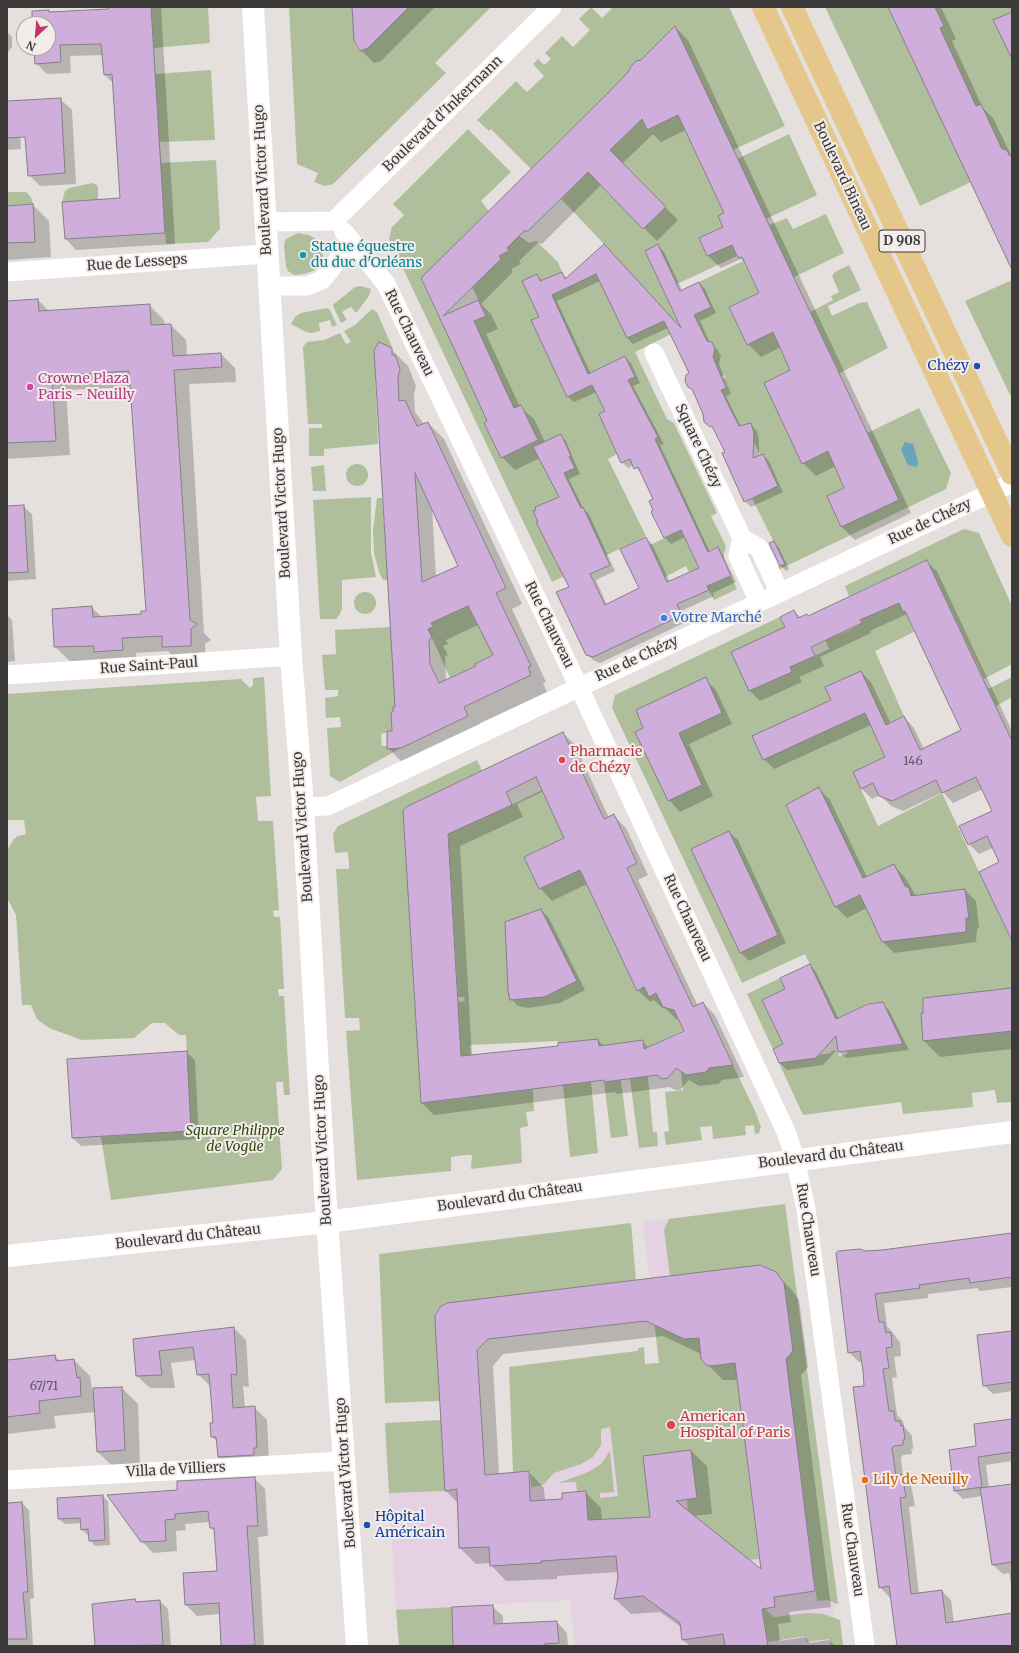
<!DOCTYPE html>
<html>
<head>
<meta charset="utf-8">
<style>
	body { margin:0 }
	#map { position:relative; width:1019px; height:1653px; overflow:hidden; background:#e5e0dd; font-family:Merriweather,serif }
	canvas { display:block }
	.frame { position:absolute; inset:0; border:8px solid #3c3b39; pointer-events:none }
	.north { position:absolute; left:16px; top:16px; width:40px; height:40px; box-sizing:border-box; background:#f2edeb; border:1px solid #a9a6a4; border-radius:50%; rotate:206deg; font-size:11px; font-weight:700; line-height:16px; text-align:center; color:#3c3b39 }
	.north::after { content:''; display:block; margin:auto; width:14px; height:18px; background:#c0356d; clip-path:polygon(50% 0,100% 100%,50% 72%,0 100%) }
</style>
</head>
<body>
<div id="map">
<canvas width="1019" height="1653"></canvas>
<div class="frame"></div>
<div class="north">N</div>
</div>
<script>
const g = document.querySelector('canvas').getContext('2d');
g.lineJoin = 'round';
function paint(path, color) {
  g.fillStyle = color;
  g.fill(path, 'evenodd');
}
function poly(rows) {
  const path = new Path2D();
  for (const r of rows) {
    if (r.length === 3) {
      path.moveTo(r[0] + r[2], r[1]);
      path.arc(r[0], r[1], r[2], 0, 2 * Math.PI);
      continue;
    }
    path.moveTo(r[0], r[1]);
    for (let i = 2; i < r.length; i += 2) path.lineTo(r[i], r[i + 1]);
  }
  return path;
}
function stroke(path, color, width, dash) {
  g.strokeStyle = color;
  g.lineWidth = width;
  g.lineCap = dash ? 'butt' : 'round';
  g.setLineDash(dash || []);
  g.stroke(path);
}
function write(font, color, halo, rows, align = 'center') {
  g.font = font + ' Merriweather,serif';
  g.lineWidth = 4;
  g.setLineDash([]);
  g.textBaseline = 'middle';
  g.strokeStyle = halo;
  g.fillStyle = color;
  for (const [text, x, y, turn = 0] of rows) {
    g.save();
    g.translate(x, y);
    g.rotate((+turn || 0) * Math.PI / 180);
    g.textAlign = isNaN(turn) ? turn : align;
    if (halo) g.strokeText(text, 0, 0);
    g.fillText(text, 0, 0);
    g.restore();
  }
}
const medical = poly([
	[785,1204,838,1604,836,1604,832,1617,840,1620,843,1646,575,1646,570,1600,396,1610,389,1493,531,1487,524,1380,659,1363,643,1222]
]);
const green = poly([
	[151,7,208,7,210,43,154,48],
	[289,7,352,7,355,44,358,49,363,50,368,48,409,7,491,7,435,63,446,73,333,184,325,186,314,182,318,173,297,164],
	[591,7,602,18,613,7,729,7,785,126,733,150,675,26,641,60,636,61,631,66,629,72,531,169,491,129,489,131,477,120,516,81,527,92,544,76,533,64,538,59,544,65,551,59,545,53,562,36,573,47,590,30,579,19],
	[825,7,888,7,971,182,920,206],
	[935,7,1012,7,1012,156,1009,155,1007,150,1002,149,981,104,976,106,940,28,944,26],
	[211,70,215,140,159,142,155,74],
	[678,115,724,213,723,227,699,238,707,256,732,245,737,256,677,284,658,245,645,251,681,329,635,352,667,419,674,423,717,513,711,516,726,546,723,559,717,547,699,556,670,471,655,439,658,437,648,417,646,417,628,380,635,376,625,356,588,374,610,421,617,454,608,459,646,536,552,582,389,239,392,227,404,215,393,204,468,129,511,172,481,201,489,211,421,279,447,334,486,316,472,287,500,257,499,256,508,251,507,248,519,236,529,243,536,241,558,262,562,272,540,281,537,274,533,303,585,279,604,244,561,199,588,172,643,229,665,207,610,150,632,129,630,125,642,119,648,130],
	[521,405,538,440,501,458,484,423],
	[789,134,817,195,766,219,737,159],
	[216,160,220,229,208,242,166,244,160,163],
	[92,183,97,185,98,188,98,200,62,202,65,191,69,188],
	[7,192,26,192,31,197,33,204,7,206],
	[826,214,844,253,794,277,769,225,787,218,793,229],
	[298,233,309,235,316,239,321,245,323,256,320,265,313,271,304,274,294,275,288,271,286,266,284,245,286,239],
	[743,261,759,293,755,295,791,371,820,455,828,451,844,488,827,496,841,527,898,500,867,433,919,408,951,473,946,489,776,571,775,568,784,563,752,498,778,485,763,454,760,455,745,424,739,426,718,391,727,387,723,379,726,378,724,375,718,377,711,363,715,361,712,354,715,349,712,342,707,341,698,322,692,316,711,307,699,282],
	[740,302,757,340,747,345,729,307],
	[849,265,861,290,828,306,832,316,859,303,867,302,888,348,838,374,839,371,810,312,833,300,831,296,839,292,832,276,835,272],
	[1012,280,1012,399,965,301],
	[361,286,371,289,369,296,356,313,351,307,342,312,347,320,341,323,333,306,334,304,355,287],
	[327,308,330,310,337,325,332,327,330,320,319,323,320,331,311,333,306,332,291,324,295,317,301,313],
	[372,309,377,312,392,347,374,349,378,444,324,449,324,456,309,456,309,428,322,428,322,424,308,424,303,347,307,342,324,340,340,333,346,344,351,342,344,331,355,325],
	[357,475,11],
	[324,465,326,491,313,491,311,467],
	[371,497,371,553,376,577,342,580,342,609,340,614,336,619,320,619,313,500],
	[377,498,382,498,388,580,383,580,379,572,374,553,373,530],
	[964,529,979,533,1012,606,1012,664,984,679,927,560,849,596,845,586],
	[681,530,699,568,689,572,686,566,665,577,650,545],
	[731,576,737,589,714,600,705,583,709,581,711,585],
	[365,603,11],
	[899,603,903,612,905,611,914,632,875,651,904,716,873,731,885,757,853,772,878,826,942,793,1012,942,1012,1102,997,1103,995,1090,972,1093,973,1107,903,1114,901,1102,803,1115,779,1063,816,1058,818,1055,831,1053,831,1051,838,1050,839,1056,847,1054,847,1049,850,1051,901,1045,901,1040,883,1002,869,1003,806,1033,801,1021,830,1007,805,954,742,983,612,708,615,695,780,617,801,662,829,649,825,640,848,631,862,623,858,616,884,604,886,609],
	[470,605,473,615,481,628,479,629,481,633,483,632,494,654,475,664,476,666,450,678,428,629,432,627,431,623],
	[391,627,397,706,393,707,393,712,391,712,392,731,381,734,382,746,387,746,388,749,401,748,340,782,330,776,327,728,341,727,340,717,326,718,325,698,338,696,338,690,325,690,322,655,336,654,335,630],
	[264,677,271,796,256,797,258,821,273,821,279,910,273,911,274,917,280,917,284,989,278,989,279,996,284,996,290,1095,284,1095,283,1082,276,1082,282,1169,273,1180,111,1200,101,1137,191,1131,186,1035,179,1035,165,1023,152,1023,134,1038,82,1040,49,1028,37,1019,31,1005,22,1005,16,915,7,898,7,850,14,839,18,836,26,834,24,820,7,820,7,694,241,679,250,688,253,685,253,678],
	[1012,677,1012,697,996,706,988,689],
	[477,760,482,771,406,807,403,812,421,1103,468,1098,461,1055,458,1002,465,1001,464,997,458,997,448,830,501,810,542,790,564,838,524,857,539,889,551,884,543,866,578,866,637,991,644,987,649,996,661,991,663,1007,668,1008,673,1006,684,1030,644,1049,643,1041,599,1046,598,1039,558,1043,557,1041,470,1045,477,1096,533,1089,534,1111,526,1112,528,1126,520,1128,522,1163,471,1169,472,1155,465,1155,451,1157,451,1171,357,1180,346,1031,360,1030,359,1018,345,1018,336,869,349,869,349,864,348,852,335,853,333,834,338,826],
	[780,978,785,989,762,1000,783,1044,773,1049,747,994],
	[731,1061,756,1113,761,1127,759,1133,755,1134,754,1125,745,1126,746,1135,713,1139,712,1126,700,1127,702,1140,666,1145,664,1132,669,1131,665,1092,683,1090,681,1071,686,1075,706,1072,709,1068,728,1065],
	[648,1076,653,1132,657,1132,658,1146,639,1148,630,1079],
	[621,1080,628,1136,611,1138,604,1082],
	[591,1082,598,1153,570,1157,563,1085],
	[785,1204,838,1604,827,1600,817,1601,785,1355,793,1350,783,1281,780,1281,776,1272,764,1268,763,1265,670,1276,664,1230,669,1219],
	[631,1223,636,1280,444,1304,438,1309,435,1316,440,1401,385,1403,379,1254],
	[654,1320,684,1339,699,1338,701,1359,706,1365,711,1366,735,1363,759,1559,749,1560,688,1511,687,1500,697,1498,691,1450,644,1456,649,1510,657,1517,588,1520,586,1491,577,1492,576,1482,558,1483,586,1473,595,1468,601,1464,610,1451,614,1492,600,1493,600,1498,618,1496,610,1427,601,1429,601,1445,593,1457,581,1464,554,1473,543,1485,531,1487,530,1471,513,1472,509,1367,637,1351,639,1348,644,1347,645,1364,659,1363],
	[441,1420,445,1491,389,1493,385,1423],
	[762,1606,774,1617,808,1613,823,1614,840,1620,843,1646,831,1646,829,1639,806,1642,805,1636,768,1642],
	[452,1607,453,1646,399,1646,396,1610]
]);
const water = poly([
	[905,442,913,444,918,461,917,467,908,465,901,450]
]);
const shadow = poly([
	[109,7,161,7,175,244,76,250,66,239,121,199,114,84,105,75,103,55,70,56,71,73,47,74,36,63,35,48,48,48,48,24,34,24,49,11,51,13,109,10],
	[353,7,435,7,381,61,374,63,361,50],
	[889,7,941,7,956,39,952,41,983,108,993,118,1012,157,1012,269],
	[675,27,688,40,911,513,855,540,842,527,828,496,846,488,836,466,816,476,803,463,791,370,781,347,761,357,748,344,760,293,746,264,741,259,721,268,708,256,724,227,726,214,686,130,661,142,653,134,622,164,678,220,657,241,601,185,542,244,538,243,519,261,521,264,511,269,513,272,481,304,491,314,498,329,486,334,520,407,534,419,545,442,560,435,566,441,580,474,569,479,584,510,589,514,615,571,596,580,607,605,640,589,646,538,652,544,670,582,700,568,685,537,671,544,665,538,652,512,655,511,654,500,642,474,634,465,628,468,622,462,606,411,597,392,574,402,567,396,540,317,537,276,543,281,562,273,567,278,604,246,683,331,658,246,664,252,682,290,699,283,705,289,716,313,700,321,710,343,717,349,721,356,719,364,731,394,726,396,741,427,751,425,757,431,759,440,759,457,763,455,769,461,783,492,751,507,745,501,716,431,705,422,704,413,694,392,689,386,690,374,668,328,633,344,627,338,600,281,557,301,591,374,625,357,631,363,640,383,633,386,664,444,660,445,710,552,717,548,723,555,736,582,713,593,714,596,683,610,688,621,600,663,593,660,587,654,570,587,537,523,560,498,540,458,515,470,502,457,488,422,422,279],
	[7,32,12,37,12,47,7,53],
	[7,55,8,75,7,75],
	[60,99,72,110,76,184,40,186,29,175],
	[7,102,19,113,21,149,7,150],
	[33,205,49,221,51,257,7,260,7,207],
	[38,300,49,311,150,306,164,320,165,325,171,325,186,340,187,356,221,354,235,368,236,382,189,384,204,633,211,640,205,644,206,660,178,662,168,651,136,653,137,664,70,661,55,647,91,607,102,617,142,615,147,612,131,387,66,390,70,455,7,459,7,302],
	[391,349,408,366,416,386,414,394,415,412,424,424,428,423,444,439,522,604,512,609,546,682,543,683,547,692,480,723,484,733,405,765,388,748,393,732,394,713,396,707],
	[432,508,459,566,436,577],
	[478,625,494,655,477,666,446,681,445,656,448,655,443,646,448,644,446,640],
	[23,506,32,514,36,579,7,581,7,507],
	[773,542,779,548,789,569,786,571,780,565],
	[926,561,937,571,1012,731,1012,939,1001,863,993,848,979,854,969,844,993,812,983,789,953,803,943,792,903,811,891,806,880,795,872,799,862,789,854,772,887,757,871,725,774,769,764,759,833,701,861,672,871,682,891,724,904,717,914,728,924,749,962,731,907,614,870,631,871,633,820,657,824,666,799,677,802,682,760,701,750,691,732,653,786,628,794,611,801,618,808,617],
	[7,615,12,620,15,661,7,662],
	[705,679,716,690,732,724,689,744,713,796,680,812,669,800,645,728],
	[563,733,575,745,609,818,614,816,626,828,648,875,638,880,698,1006,703,1003,715,1015,744,1077,722,1080,718,1084,699,1086,689,1080,680,1090,675,1090,670,1087,617,1094,615,1092,434,1115,422,1103,404,812],
	[544,791,566,838,540,888,552,901,587,884,638,990,650,1002,654,1000,662,1008,664,1007,676,1019,680,1020,686,1031,649,1048,643,1042,604,1046,598,1040,560,1047,472,1056,460,846,523,817,517,804],
	[819,789,830,800,867,877,893,865,904,876,916,896,965,890,976,901,979,928,977,929,976,942,894,953,883,942,867,908,847,918,836,907,787,805],
	[729,832,738,840,786,943,749,961,741,953,692,849],
	[541,910,549,918,585,990,560,1003,528,1008,518,1006,510,998],
	[810,965,816,972,839,1019,882,1003,889,1010,909,1050,846,1058,839,1052,839,1047,823,1065,787,1070,780,1063,774,1049,784,1044],
	[1012,990,1012,1049,940,1057,924,1041,922,1014],
	[186,1052,195,1060,199,1139,81,1146,73,1138],
	[1012,1234,1012,1287,980,1291,977,1288,928,1294,928,1298,884,1303,887,1326,900,1342,901,1356,894,1357,897,1377,892,1378,897,1415,903,1421,904,1426,912,1436,913,1449,911,1449,912,1454,903,1455,901,1458,903,1477,911,1485,915,1506,909,1507,919,1594,942,1591,951,1600,954,1623,1012,1614,1012,1641,1002,1646,888,1646,898,1644,893,1596,889,1597,880,1587,866,1387,862,1361,859,1362,849,1352,865,1252],
	[775,1273,791,1289,799,1300,808,1367,801,1375,831,1607,789,1612,791,1622,778,1624,780,1641,805,1637,810,1643,829,1640,835,1646,690,1646,683,1640,681,1627,660,1612,631,1614,615,1599,618,1572,557,1576,557,1579,506,1581,491,1565,490,1563,476,1564,460,1548,458,1503,446,1491,436,1320],
	[663,1336,701,1354,707,1364,723,1380,738,1380,762,1572,693,1516,712,1514,707,1466,691,1451,651,1518,602,1521,601,1508,585,1492,563,1499,545,1501,544,1488,529,1472,499,1475,493,1366,503,1354],
	[234,1328,246,1340,249,1387,243,1386,245,1408,254,1407,267,1420,269,1460,231,1469,218,1457,218,1442,212,1437,214,1424,211,1387,198,1374,196,1360,171,1363,175,1388,150,1388,137,1376,134,1340],
	[1012,1332,1012,1391,993,1394,984,1385],
	[55,1356,61,1362,74,1360,90,1376,92,1390,94,1393,122,1388,138,1404,140,1466,114,1468,98,1452,96,1412,54,1416,56,1428,7,1434,7,1361],
	[1012,1420,1012,1461,986,1465,989,1488,1012,1485,1012,1590,1009,1573,1003,1574,993,1565,982,1496,963,1499,955,1491,978,1447],
	[254,1478,265,1489,268,1536,258,1537,264,1646,222,1646,220,1614,197,1616,186,1605,218,1572,216,1533,211,1528,210,1522,185,1524,186,1530,176,1531,177,1551,153,1553,142,1541,178,1491],
	[102,1496,108,1501,110,1545,95,1546,90,1540,90,1535,87,1535,82,1529,81,1523,65,1524,59,1519],
	[22,1503,29,1510,34,1598,30,1599,33,1645,7,1645,7,1504],
	[135,1600,138,1602,160,1601,168,1609,171,1646,96,1646,93,1605,117,1604,117,1601],
	[492,1606,503,1616,503,1625,557,1622,567,1633,568,1646,454,1646]
]);
const building = poly([
	[108,7,151,7,165,233,65,239,62,202,120,198,112,74,104,75,101,44,60,45,61,62,35,64,34,48,48,48,48,24,32,24,32,11,49,10,49,12,108,9,108,7],
	[352,7,409,7,368,48,360,51,354,41,352,7],
	[888,7,935,7,944,26,940,28,976,106,981,104,1002,149,1007,150,1009,155,1012,156,1012,270,888,7],
	[1012,12,1012,59,993,20,1012,12],
	[675,26,899,500,841,527,827,496,844,488,828,451,802,464,764,383,790,370,773,332,747,345,729,307,759,293,742,257,739,258,737,256,732,245,707,256,699,238,723,227,718,216,724,213,678,115,647,130,642,119,610,150,666,207,643,229,588,172,528,231,524,231,507,248,509,251,499,256,501,259,443,316,478,300,486,316,474,321,514,408,521,405,538,440,501,458,484,423,487,421,457,355,421,278,609,92,629,71,631,66,636,61,641,60,675,26],
	[61,98,65,173,28,176,25,137,7,138,7,101,61,98],
	[33,204,35,242,7,243,7,206,33,204],
	[604,244,681,328,645,251,658,244,680,291,699,282,711,307,694,315,707,341,712,342,715,349,713,357,726,388,721,390,739,426,751,423,754,433,753,458,763,454,778,486,744,502,722,453,725,452,712,426,710,427,704,422,703,414,692,389,688,387,685,381,686,375,689,373,664,321,627,338,596,274,552,295,588,374,625,356,635,377,628,380,658,437,655,439,708,552,718,547,731,576,707,586,709,590,677,604,682,615,593,657,586,655,556,592,569,587,536,522,538,522,533,511,536,510,535,507,559,497,533,447,561,434,571,456,569,457,575,468,564,473,581,508,583,507,610,565,590,574,605,605,639,588,620,549,646,537,667,582,699,568,681,530,664,538,651,512,653,510,649,501,653,499,638,467,634,469,630,459,621,463,599,414,605,411,592,385,567,397,531,320,539,317,522,281,537,274,540,281,562,272,565,279,604,244],
	[38,299,39,311,150,304,151,325,171,324,173,356,221,353,222,367,174,370,190,620,197,624,191,629,191,646,162,647,162,636,122,638,123,650,94,652,94,646,54,647,52,609,92,606,93,617,141,614,141,611,146,611,129,371,52,376,56,441,7,443,7,301,38,299],
	[379,342,392,348,392,355,395,355,400,369,398,377,399,401,405,400,417,426,428,422,506,588,496,593,531,666,528,667,531,675,464,707,468,716,401,748,387,749,387,731,392,731,391,712,393,712,393,707,395,707,374,350,379,342],
	[415,473,458,566,422,582,415,473],
	[468,606,493,655,475,664,476,666,439,683,430,664,429,640,432,638,428,629,433,627,431,623,468,606],
	[24,505,28,572,7,573,7,506,24,505],
	[774,541,785,564,780,566,769,543,774,541],
	[927,560,1012,741,1012,941,979,872,999,862,987,836,968,845,959,826,992,811,976,777,942,793,936,780,892,801,879,796,873,783,861,789,853,772,885,757,865,713,763,760,752,736,831,700,825,687,861,671,886,725,904,716,920,750,961,730,905,611,903,612,899,603,860,620,862,623,811,647,815,656,790,667,792,672,749,691,731,652,785,627,780,617,794,610,798,618,807,614,808,616,927,560],
	[706,677,722,713,679,733,702,785,668,801,635,732,643,728,636,710,706,677],
	[563,732,604,819,614,814,637,863,627,868,693,1007,703,1002,733,1065,709,1068,706,1072,686,1075,676,1068,668,1078,662,1079,657,1075,604,1082,604,1080,421,1103,403,811,406,807,563,732],
	[536,777,564,838,524,857,539,889,580,870,637,991,644,987,649,997,656,993,663,1007,674,1010,684,1031,644,1049,643,1040,599,1046,598,1039,558,1043,558,1046,461,1056,448,834,512,805,506,792,536,777],
	[819,787,863,878,894,864,905,886,909,888,911,896,965,889,969,918,966,918,966,932,882,942,860,895,835,907,786,805,819,787],
	[729,831,778,935,740,953,691,849,729,831],
	[541,909,577,981,544,997,510,1000,508,991,505,922,541,909],
	[810,964,836,1019,868,1004,883,1002,903,1044,838,1052,836,1036,816,1058,779,1063,773,1049,783,1044,762,1000,785,989,780,978,810,964],
	[1012,988,1012,1031,923,1041,921,1013,923,1013,923,998,1012,988],
	[187,1051,191,1131,72,1138,67,1059,187,1051],
	[1012,1233,1012,1277,970,1283,969,1278,919,1285,920,1288,875,1294,879,1322,884,1322,886,1333,891,1332,892,1347,886,1348,889,1368,883,1369,889,1411,894,1411,895,1421,900,1421,901,1426,903,1425,905,1440,903,1440,903,1445,894,1446,892,1448,896,1476,902,1474,906,1497,900,1498,911,1594,942,1590,946,1623,1012,1613,1012,1646,897,1646,889,1586,879,1588,853,1387,864,1386,863,1371,860,1351,848,1353,836,1253,838,1251,860,1249,865,1251,882,1250,1012,1233],
	[760,1265,776,1272,784,1283,793,1351,786,1359,815,1591,774,1597,775,1607,762,1609,768,1646,725,1646,723,1634,682,1640,680,1623,643,1596,614,1599,618,1578,616,1556,541,1561,541,1563,490,1566,489,1547,459,1548,457,1489,445,1491,435,1320,435,1316,440,1307,447,1303,760,1265],
	[646,1321,684,1339,699,1338,701,1359,706,1365,711,1366,735,1363,761,1569,676,1501,697,1498,691,1450,643,1456,650,1517,588,1520,586,1491,562,1493,562,1499,530,1501,529,1471,485,1475,477,1350,488,1339,646,1321],
	[234,1327,237,1375,231,1374,233,1408,255,1406,257,1448,254,1448,254,1455,218,1457,216,1437,211,1437,210,1423,213,1423,209,1374,197,1375,193,1347,159,1351,162,1375,136,1376,133,1339,234,1327],
	[1012,1331,1012,1382,983,1386,977,1335,1012,1331],
	[55,1355,56,1361,74,1359,77,1378,80,1377,81,1396,39,1401,40,1413,7,1417,7,1360,55,1355],
	[122,1387,125,1450,97,1452,93,1388,122,1387],
	[1012,1419,1012,1452,978,1457,982,1487,954,1491,949,1450,976,1446,974,1424,1012,1419],
	[255,1477,258,1526,247,1526,255,1645,221,1646,219,1603,185,1605,183,1573,217,1571,214,1528,210,1528,208,1511,175,1514,175,1519,165,1520,166,1541,141,1542,107,1495,177,1490,177,1481,255,1477],
	[1012,1484,1012,1562,992,1565,980,1488,1012,1484],
	[103,1495,105,1540,89,1541,88,1529,81,1530,80,1518,58,1519,57,1498,103,1495],
	[22,1502,28,1592,23,1592,27,1639,7,1639,7,1503,22,1502],
	[135,1599,136,1602,160,1600,163,1645,95,1646,92,1604,135,1599],
	[493,1605,494,1624,557,1621,559,1643,544,1644,544,1646,453,1646,452,1607,493,1605]
]);
const minor = poly([
	[334,221,552,7],
	[267,222,334,221],
	[352,242,386,284,579,687,787,1134,795,1159,806,1209,865,1646],
	[7,272,267,254],
	[269,286,307,286,322,280,352,242,344,232],
	[654,353,742,538],
	[742,538,759,548,780,593],
	[742,538,738,556,759,602],
	[7,675,291,656],
	[303,807,328,806,1012,483],
	[7,1480,345,1461]
]);
const tertiary = poly([
	[253,7,291,656,303,807,325,1192,357,1646],
	[7,1256,327,1222,1012,1132]
]);
const primary = poly([
	[763,7,1012,536],
	[792,7,1012,474]
]);
const markers = [
	[303,255,4,"#0f9aa8"],
	[977,366,4,"#1a4fb4"],
	[30,387,4,"#d1479c"],
	[664,618,4,"#3f7fe0"],
	[562,760,4,"#e0444e"],
	[671,1425,5,"#e0444e"],
	[865,1480,4,"#e8710a"],
	[367,1525,4,"#1a4fb4"]
];
const numberNames = [
	["146",913,762],
	["67/71",44,1387]
];
const shields = [
	[902,241,46]
];
const shieldNames = [
	["D 908",902,241]
];
const streetNames = [
	["Boulevard d'Inkermann",443,114,-44],
	["Boulevard Bineau",842,176,65],
	["Boulevard Victor Hugo",263,180,-93],
	["Rue de Lesseps",137,263,-4],
	["Rue Chauveau",409,333,64],
	["Square Chézy",698,446,65],
	["Boulevard Victor Hugo",282,503,-93],
	["Rue de Chézy",930,522,-25],
	["Rue Chauveau",549,625,64],
	["Rue de Chézy",637,659,-25],
	["Rue Saint-Paul",149,666,-4],
	["Boulevard Victor Hugo",303,827,-94],
	["Rue Chauveau",687,918,65],
	["Boulevard Victor Hugo",323,1150,-93],
	["Boulevard du Château",831,1155,-7],
	["Boulevard du Château",510,1197,-8],
	["Rue Chauveau",808,1230,81],
	["Boulevard du Château",188,1237,-6],
	["Villa de Villiers",176,1470,-3],
	["Boulevard Victor Hugo",346,1473,-94],
	["Rue Chauveau",852,1550,82]
];
const cultureNames = [
	["Statue équestre",311,247],
	["du duc d'Orléans",311,263]
];
const transitNames = [
	["Chézy",969,366],
	["Hôpital",375,1517,"left"],
	["Américain",375,1533,"left"]
];
const hotelNames = [
	["Crowne Plaza",38,379],
	["Paris - Neuilly",38,395]
];
const shopNames = [
	["Votre Marché",672,618]
];
const healthNames = [
	["Pharmacie",570,752],
	["de Chézy",570,768],
	["American",680,1417],
	["Hospital of Paris",680,1433]
];
const parkNames = [
	["Square Philippe",235,1131],
	["de Vogüe",235,1147]
];
const foodNames = [
	["Lily de Neuilly",873,1480]
];
paint(medical, '#e4d1e1');
paint(green, '#afbf9c');
paint(water, '#66a5bc');
paint(shadow, '#0003');
paint(building, '#cfaedc');
stroke(building, '#838084', 1);
stroke(minor, '#fff', 19);
stroke(tertiary, '#fff', 22);
stroke(primary, '#e5c78b', 22);
for (const [x, y, r, color] of markers) {
  const dot = new Path2D();
  dot.arc(x, y, r, 0, 2 * Math.PI);
  g.fillStyle = color;
  g.fill(dot);
  stroke(dot, '#f2edeb', 1.5);
}
write('12px', '#615862', null, numberNames);
for (const [x, y, w] of shields) {
  const box = new Path2D();
  box.roundRect(x - w / 2, y - 11, w, 22, 3);
  g.fillStyle = '#f2edeb';
  g.fill(box);
  stroke(box, '#3c3b39', 1);
}
write('bold 13px', '#3c3b39', null, shieldNames);
write('14px', '#3c3b39', '#f2edeb', streetNames);
write('14px', '#0d838f', '#f2edeb', cultureNames, 'left');
write('14px', '#164399', '#f2edeb', transitNames, 'right');
write('14px', '#b23c85', '#f2edeb', hotelNames, 'left');
write('14px', '#366cbe', '#f2edeb', shopNames, 'left');
write('14px', '#be3a42', '#f2edeb', healthNames, 'left');
write('italic 14px', '#354912', '#f2edeb', parkNames);
write('14px', '#c56008', '#f2edeb', foodNames, 'left');
</script>
</body>
</html>
